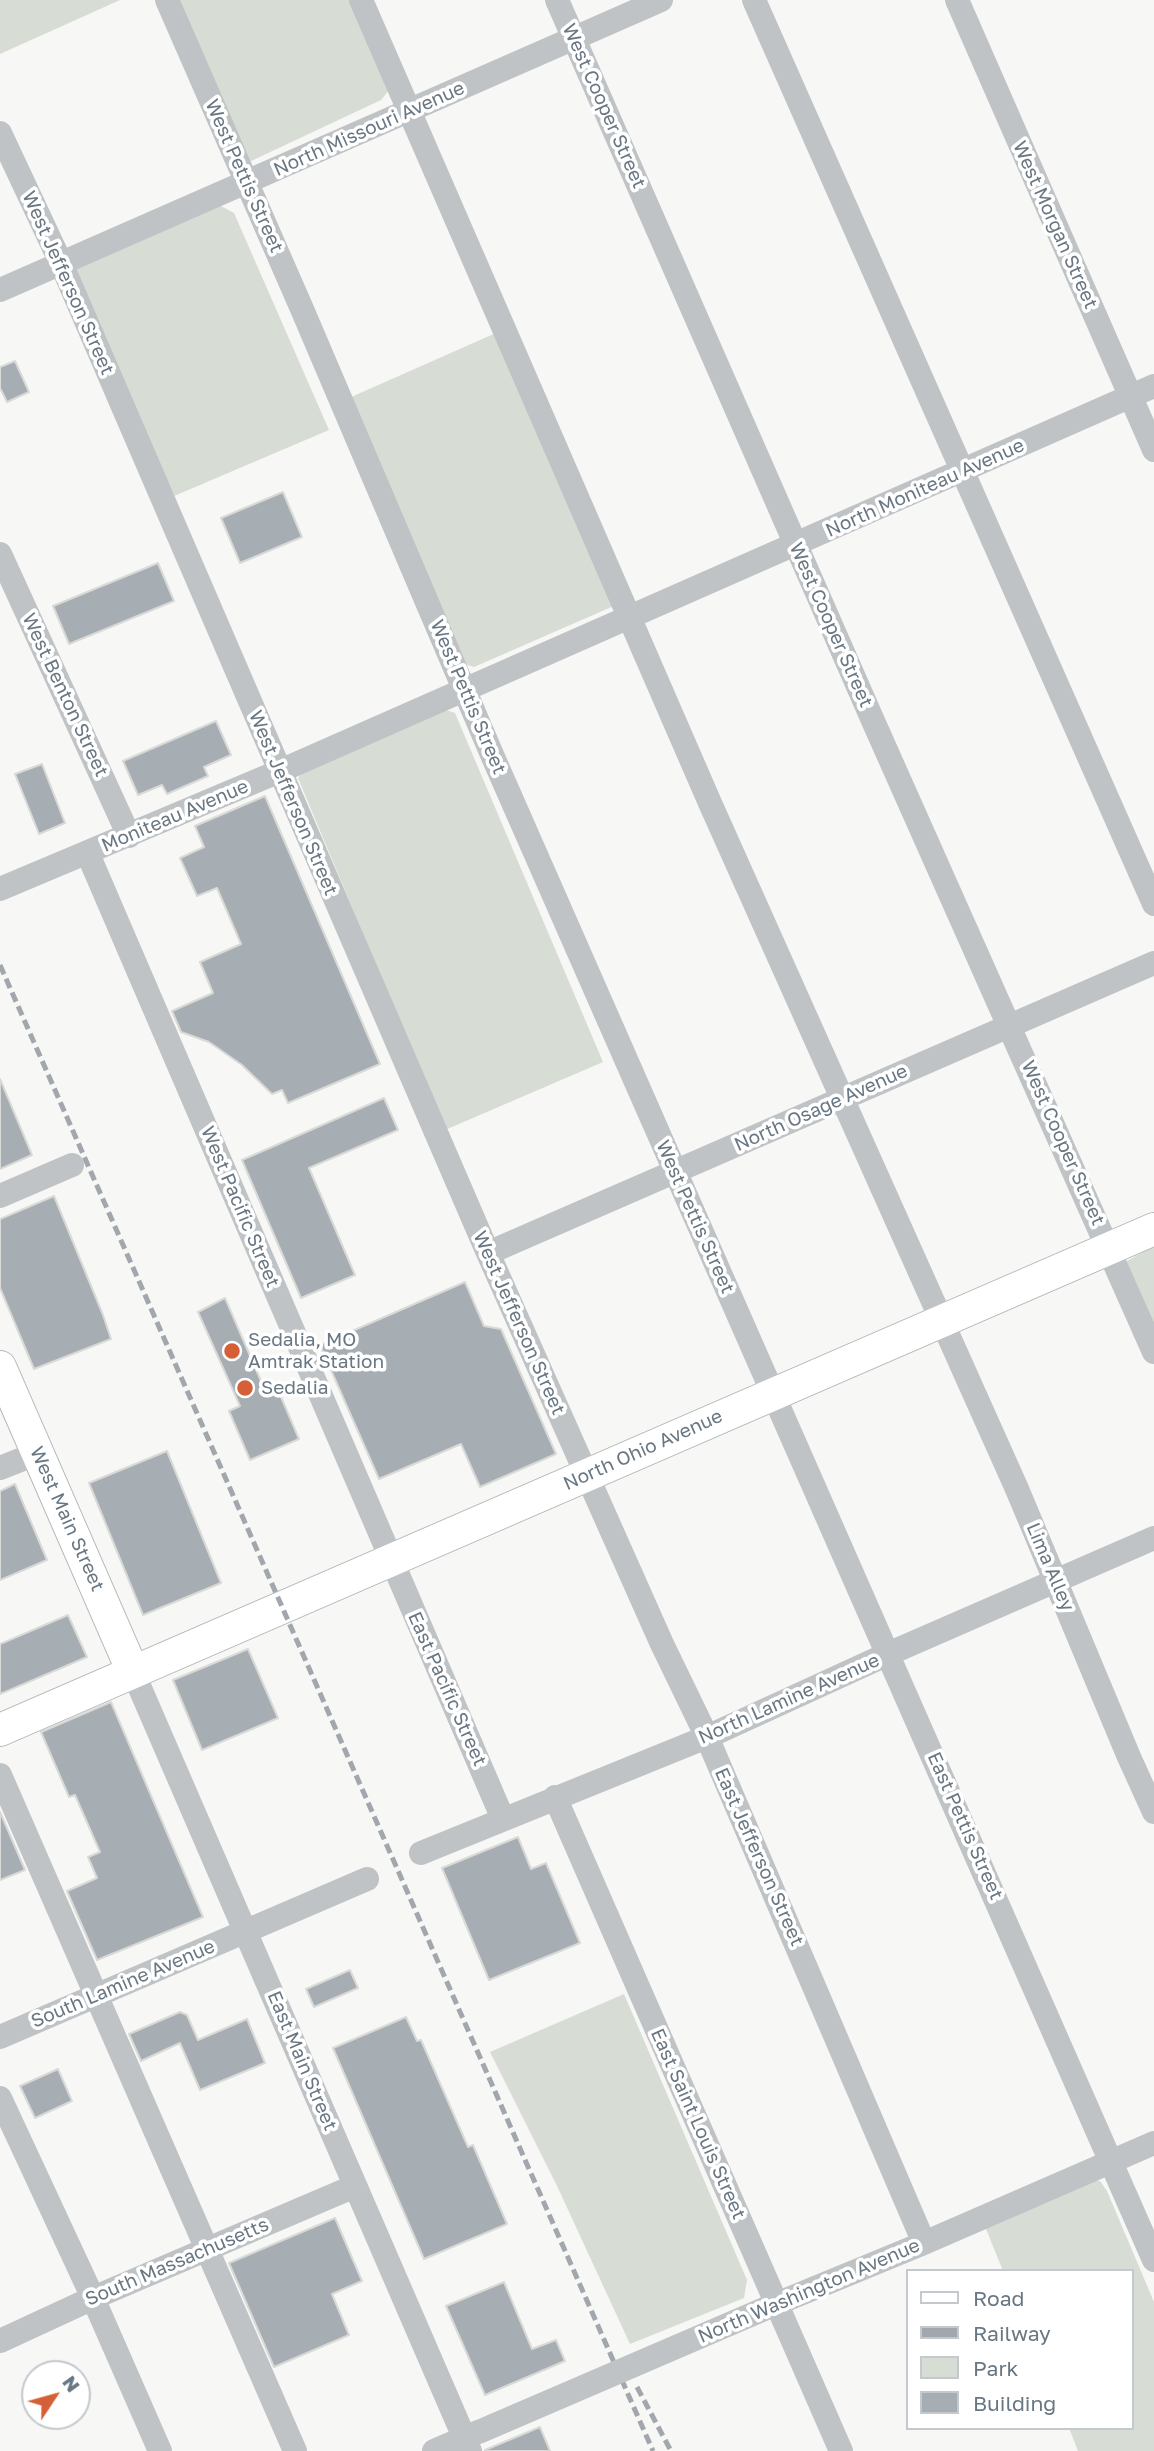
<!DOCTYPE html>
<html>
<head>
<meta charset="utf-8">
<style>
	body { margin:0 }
	#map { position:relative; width:1154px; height:2451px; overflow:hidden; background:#f7f7f5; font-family:"Golos Text",sans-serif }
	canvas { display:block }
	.legend { position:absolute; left:906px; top:2269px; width:228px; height:161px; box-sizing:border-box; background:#fff; border:2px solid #c3c9cd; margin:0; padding:9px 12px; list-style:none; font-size:21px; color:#697783 }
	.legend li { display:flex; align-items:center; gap:14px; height:35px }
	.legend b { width:35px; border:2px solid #c3c9cd }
	.north { position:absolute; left:21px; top:2360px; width:70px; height:70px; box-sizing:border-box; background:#fff; border:2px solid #c3c9cd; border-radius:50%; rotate:54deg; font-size:19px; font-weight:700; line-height:28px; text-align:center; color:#697783 }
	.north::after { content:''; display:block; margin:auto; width:24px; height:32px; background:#d55f37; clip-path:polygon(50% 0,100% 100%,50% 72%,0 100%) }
</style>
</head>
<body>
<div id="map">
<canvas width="1154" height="2451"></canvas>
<ul class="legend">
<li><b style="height:9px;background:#fff"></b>Road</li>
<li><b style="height:9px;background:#a1a7ac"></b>Railway</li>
<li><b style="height:19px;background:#d7dcd4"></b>Park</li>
<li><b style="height:19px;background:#a7aeb3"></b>Building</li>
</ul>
<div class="north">N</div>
</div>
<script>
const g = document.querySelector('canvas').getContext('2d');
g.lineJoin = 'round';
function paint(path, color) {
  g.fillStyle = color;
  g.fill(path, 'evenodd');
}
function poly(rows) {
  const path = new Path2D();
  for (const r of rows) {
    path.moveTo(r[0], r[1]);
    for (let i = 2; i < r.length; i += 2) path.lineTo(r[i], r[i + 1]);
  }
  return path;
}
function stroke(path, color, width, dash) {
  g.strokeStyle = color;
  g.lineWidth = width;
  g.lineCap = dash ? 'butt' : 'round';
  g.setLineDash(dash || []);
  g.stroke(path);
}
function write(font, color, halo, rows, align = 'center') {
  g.font = font + ' "Golos Text",sans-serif';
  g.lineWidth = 7;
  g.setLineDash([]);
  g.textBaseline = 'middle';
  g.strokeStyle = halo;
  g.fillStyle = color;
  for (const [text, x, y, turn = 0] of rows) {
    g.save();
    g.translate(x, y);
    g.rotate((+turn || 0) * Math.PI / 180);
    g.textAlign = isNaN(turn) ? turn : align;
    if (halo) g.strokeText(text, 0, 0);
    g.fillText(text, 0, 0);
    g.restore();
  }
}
const green = poly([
	[0,0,120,0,0,54],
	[174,0,351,0,390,89,381,100,249,162],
	[219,205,234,213,329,430,167,499,70,270],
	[514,325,632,598,474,667,461,663,349,398],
	[440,708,455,713,603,1062,445,1130,298,778,309,762],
	[1154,1246,1154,1332,1127,1271,1127,1261],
	[624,1994,747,2280,744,2298,630,2344,558,2188,490,2052],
	[1088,2179,1100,2181,1107,2191,1154,2302,1154,2451,1078,2451,1069,2428,1131,2428,1131,2271,1003,2271,984,2224]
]);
const building = poly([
	[15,361,29,392,7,402,0,388,0,367,15,361],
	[283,492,302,537,240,563,221,518,283,492],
	[158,563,174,601,69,644,53,606,158,563],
	[216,721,231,755,204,767,208,776,167,794,162,785,138,795,123,761,216,721],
	[42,764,65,823,39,834,15,774,42,764],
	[265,796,380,1064,288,1103,282,1090,272,1094,242,1065,209,1042,181,1032,172,1011,213,993,200,962,241,944,217,888,197,896,180,858,204,847,195,826,265,796],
	[0,1079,32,1155,0,1169,0,1079],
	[384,1098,398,1130,309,1168,355,1275,301,1298,242,1160,384,1098],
	[54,1196,103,1315,111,1339,34,1369,0,1288,0,1219,54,1196],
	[465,1282,484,1326,501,1329,556,1454,480,1487,461,1444,379,1479,320,1345,465,1282],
	[225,1298,267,1395,278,1390,299,1439,250,1460,229,1411,240,1406,198,1312,225,1298],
	[167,1451,221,1583,143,1615,89,1483,167,1451],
	[15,1484,47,1560,0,1580,0,1491,15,1484],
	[68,1615,87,1657,0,1694,0,1644,68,1615],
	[248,1649,278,1718,202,1750,173,1680,248,1649],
	[111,1702,203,1917,97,1960,67,1891,97,1878,88,1857,100,1852,75,1795,69,1797,41,1732,111,1702],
	[0,1812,25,1870,0,1880,0,1812],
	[518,1837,531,1869,546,1863,580,1943,489,1980,442,1868,518,1837],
	[350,1970,358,1988,314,2007,306,1989,350,1970],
	[180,2012,187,2015,198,2040,247,2019,265,2063,200,2090,180,2043,141,2061,129,2034,180,2012],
	[406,2017,417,2041,421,2040,468,2147,473,2145,507,2224,424,2259,333,2048,406,2017],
	[58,2069,72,2101,35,2118,20,2086,58,2069],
	[335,2218,362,2281,332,2294,349,2335,274,2367,229,2263,335,2218],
	[504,2282,532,2349,556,2340,565,2361,485,2395,446,2306,504,2282],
	[540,2427,550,2451,485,2451,485,2450,540,2427]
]);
const minor = poly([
	[167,0,302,309,493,757,1154,2260],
	[361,0,710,803,1017,1489,1129,1757,1154,1812],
	[557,0,874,723,1154,1352],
	[754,0,1154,904],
	[957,0,1154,450],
	[0,133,61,263,488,1253,662,1644,707,1737,924,2243],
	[0,290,661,0],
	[0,554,129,836],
	[88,854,503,1819],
	[0,889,280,771,1154,386],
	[0,1196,72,1165],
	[488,1253,1154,963],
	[0,1468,38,1453],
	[133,1672,470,2451],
	[0,1775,295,2451],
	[555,1797,841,2451],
	[421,1853,707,1737,888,1654,1154,1538],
	[0,2037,367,1879],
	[0,2098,93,2298,160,2451],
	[776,2304,924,2243,1154,2143],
	[0,2341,93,2298,355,2186],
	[434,2451,478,2432]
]);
const major = poly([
	[0,1367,133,1672],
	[0,1730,1154,1229]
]);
const rail = poly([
	[0,965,653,2451],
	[637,2387,671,2451]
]);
const minorBridge = poly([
	[481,2431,776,2304]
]);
const markers = [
	[232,1351,9,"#d55f37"],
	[245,1388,9,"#d55f37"]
];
const streetNames = [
	["West Cooper Street",604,106,66],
	["North Missouri Avenue",369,129,-24],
	["West Pettis Street",244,176,66],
	["West Morgan Street",1055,225,66],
	["West Jefferson Street",68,283,66],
	["North Moniteau Avenue",925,488,-24],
	["West Cooper Street",831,625,66],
	["West Benton Street",65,695,65],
	["West Pettis Street",468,697,67],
	["West Jefferson Street",293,803,67],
	["Moniteau Avenue",175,816,-23],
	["North Osage Avenue",821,1108,-24],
	["West Cooper Street",1063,1143,66],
	["West Pacific Street",240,1207,67],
	["West Pettis Street",695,1217,66],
	["West Jefferson Street",519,1323,66],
	["North Ohio Avenue",643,1450,-24],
	["West Main Street",67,1519,66],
	["Lima Alley",1050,1567,67],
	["East Pacific Street",447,1689,66],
	["North Lamine Avenue",789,1699,-24],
	["East Pettis Street",965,1826,66],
	["East Jefferson Street",759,1857,66],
	["South Lamine Avenue",123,1984,-23],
	["East Main Street",302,2061,67],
	["East Saint Louis Street",698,2124,66],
	["South Massachusetts",177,2262,-23],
	["North Washington Avenue",809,2291,-23]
];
const poiNames = [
	["Sedalia, MO",248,1340],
	["Amtrak Station",248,1362],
	["Sedalia",261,1388]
];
paint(green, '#d7dcd4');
paint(building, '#a7aeb3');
stroke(building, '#d9d9d7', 2);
stroke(major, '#b2b7ba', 34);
stroke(minor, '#bfc3c6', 24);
stroke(major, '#fff', 32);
stroke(rail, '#a1a7ac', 5, [10, 5]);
stroke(minorBridge, '#bfc3c6', 24);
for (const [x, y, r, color] of markers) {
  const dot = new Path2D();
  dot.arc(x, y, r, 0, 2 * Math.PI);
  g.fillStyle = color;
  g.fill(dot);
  stroke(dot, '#fff', 2.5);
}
write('19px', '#697783', '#fff', streetNames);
write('19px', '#697783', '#fff', poiNames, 'left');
</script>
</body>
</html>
